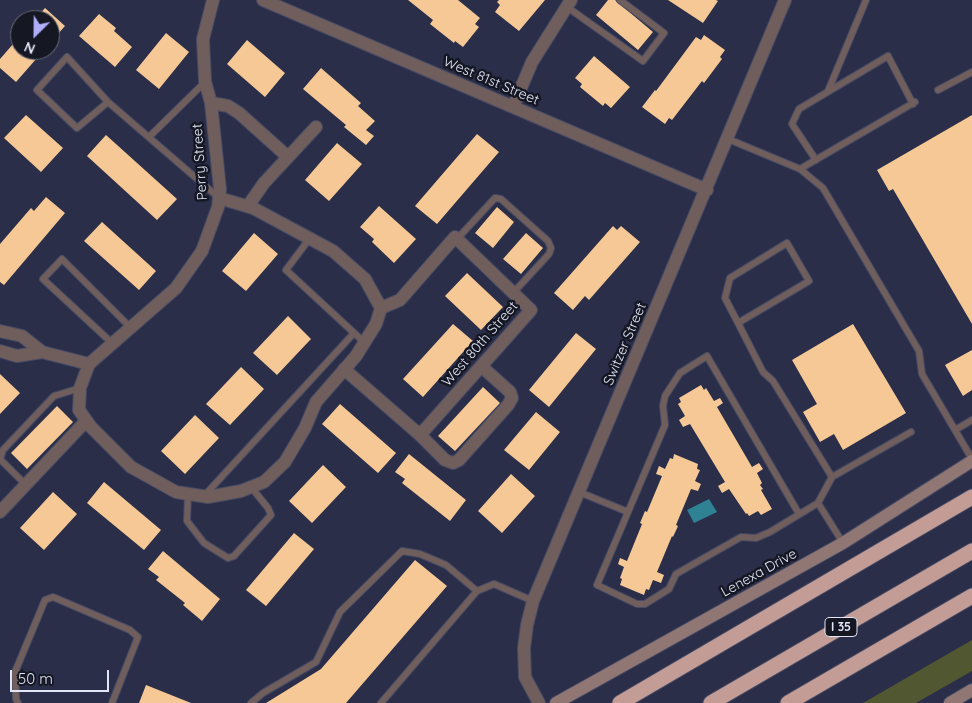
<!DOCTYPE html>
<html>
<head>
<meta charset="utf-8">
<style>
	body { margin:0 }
	#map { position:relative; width:972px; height:703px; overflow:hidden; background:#2a2e49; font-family:Quicksand,sans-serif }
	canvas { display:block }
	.north { position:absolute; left:10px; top:10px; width:50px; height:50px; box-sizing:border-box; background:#151723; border:1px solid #676a78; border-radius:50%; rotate:203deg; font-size:14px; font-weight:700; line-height:20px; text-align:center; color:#e2e6f8 }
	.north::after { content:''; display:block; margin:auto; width:18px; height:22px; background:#b0aefa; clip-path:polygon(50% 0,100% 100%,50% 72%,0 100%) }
	.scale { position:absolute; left:10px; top:670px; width:99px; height:22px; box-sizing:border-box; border:2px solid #e2e6f8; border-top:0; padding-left:6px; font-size:15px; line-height:18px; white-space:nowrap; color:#e2e6f8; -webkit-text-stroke:4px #151723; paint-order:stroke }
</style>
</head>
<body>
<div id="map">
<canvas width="972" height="703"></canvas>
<div class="north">N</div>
<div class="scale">50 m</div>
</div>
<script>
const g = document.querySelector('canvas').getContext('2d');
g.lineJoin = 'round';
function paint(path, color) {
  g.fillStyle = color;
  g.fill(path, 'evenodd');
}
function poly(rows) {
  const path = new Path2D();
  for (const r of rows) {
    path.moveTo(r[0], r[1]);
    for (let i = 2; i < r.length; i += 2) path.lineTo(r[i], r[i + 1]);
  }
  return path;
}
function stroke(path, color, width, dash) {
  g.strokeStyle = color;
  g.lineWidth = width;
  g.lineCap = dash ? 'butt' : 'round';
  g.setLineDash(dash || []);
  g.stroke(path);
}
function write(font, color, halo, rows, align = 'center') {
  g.font = font + ' Quicksand,sans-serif';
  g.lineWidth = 5;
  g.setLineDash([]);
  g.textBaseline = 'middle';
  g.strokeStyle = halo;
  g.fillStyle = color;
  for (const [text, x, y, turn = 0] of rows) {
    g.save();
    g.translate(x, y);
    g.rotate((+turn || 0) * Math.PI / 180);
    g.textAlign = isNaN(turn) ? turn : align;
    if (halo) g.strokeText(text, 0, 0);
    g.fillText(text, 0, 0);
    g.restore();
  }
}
const green = poly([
	[972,640,972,671,916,703,863,703]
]);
const water = poly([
	[709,499,717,512,694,523,687,510]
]);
const building = poly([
	[408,0,458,0,480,18,475,24,479,27,463,47,455,41,454,43,430,24,433,20],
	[499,0,545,0,519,31,495,12,500,5,497,2],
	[608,0,615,0,653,32,638,50,596,15],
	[668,0,716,0,718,1,703,23],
	[45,8,65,26,50,43,50,20,34,20],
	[99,14,116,28,114,31,132,47,115,67,79,36],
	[166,33,189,52,159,89,136,70],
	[704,35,725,50,720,57,722,59,704,83,702,81,672,120,669,118,665,124,642,107,655,90,656,91,696,37,701,40],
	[20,36,20,50,44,50,16,82,0,68,0,59],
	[247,40,285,73,265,97,227,64],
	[594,56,630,87,611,108,605,103,603,106,580,87,582,84,575,78],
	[321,68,361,103,358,106,375,121,366,130,374,136,366,145,344,127,346,125,303,89],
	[26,115,63,148,41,172,4,138],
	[972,115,972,324,893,189,889,191,877,170],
	[477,134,499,152,437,224,415,206],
	[106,135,177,199,157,220,87,156],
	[337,143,362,164,329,201,305,180],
	[46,197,65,213,4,285,0,282,0,244,31,208,34,211],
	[379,206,416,239,394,263,372,242,374,239,360,227],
	[497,207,514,222,493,248,475,233],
	[102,222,156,271,139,290,84,241],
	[613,226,617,230,621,226,640,242,589,300,585,296,573,310,554,293],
	[254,233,278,254,246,291,222,271],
	[526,233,543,248,521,274,503,259],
	[467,273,503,307,481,330,445,296],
	[288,316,311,339,277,375,253,353],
	[453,324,473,341,423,397,403,379],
	[853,324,906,413,843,450,834,434,820,442,803,412,817,404,792,360],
	[576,333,596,349,549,407,529,390],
	[972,350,972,390,963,396,945,365],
	[241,367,264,389,230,425,206,404],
	[0,374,20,393,0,414],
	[701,385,704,390,706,388,714,401,720,398,723,403,717,407,752,467,759,463,763,469,757,473,762,483,760,485,763,489,761,490,772,509,761,515,758,511,749,516,747,513,746,514,729,489,722,493,718,486,725,482,690,424,683,427,679,420,685,416,678,404,681,402,679,398],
	[483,387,500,403,455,451,438,436],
	[340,404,396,453,378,473,322,424],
	[57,406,73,422,27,469,11,453],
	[536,412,560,432,529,470,504,450],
	[195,415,219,438,185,474,161,451],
	[409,454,466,500,450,521,402,483,405,479,395,472],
	[674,454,698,464,697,469,700,470,695,481,701,484,698,491,691,489,676,525,678,526,673,537,672,536,657,572,664,575,661,583,653,580,649,590,646,589,644,595,620,585,622,579,620,578,624,567,618,564,620,558,627,561,642,524,640,523,645,511,647,512,662,476,656,474,659,466,665,469,670,458,673,459],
	[323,465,346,487,312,523,289,501],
	[511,474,535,496,502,533,478,511],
	[104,482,161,530,144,550,87,503],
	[53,492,77,514,44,550,20,528],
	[294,533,314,549,266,606,246,590],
	[163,551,220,599,202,621,183,605,185,603,156,580,159,577,148,569],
	[415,560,447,586,346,703,266,703,321,669],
	[146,685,191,703,139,703]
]);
const lane = poly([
	[567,7,643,61,664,33,620,0],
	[938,90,972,72],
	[828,91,866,0],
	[108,102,67,57,37,90,77,128,108,102,218,197],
	[149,137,205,82],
	[728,139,800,169,823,188,919,351,922,374,972,459],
	[816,160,792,124,799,109,888,56,913,104],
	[800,169,915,102],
	[310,238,286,270,365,343],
	[457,239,495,198,501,199,548,241,551,248,549,254,513,293],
	[738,323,809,281,787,243,730,278,725,298,738,323,763,372,773,381,832,477],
	[112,343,43,279,62,259,131,328],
	[955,430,972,420],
	[26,485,0,459,3,450,54,396,80,388],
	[579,492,628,512],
	[188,494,187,521,204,543,228,558,234,556,271,515,268,508,251,487],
	[204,496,354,333],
	[818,503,832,477,911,432],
	[799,514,707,356,680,373,665,396,663,406,665,425,597,585,637,604,645,604,669,589,676,574,741,537,756,538,770,532,818,503,843,543],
	[18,703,16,699,15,672,45,600,53,597,130,630,138,637,112,703],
	[251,703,263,693,316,662,340,612,402,551,420,554,446,565,477,591],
	[381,703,477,591,494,584,533,601]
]);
const street = poly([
	[213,0,203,39,205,81,211,103,220,189,218,207,202,251,176,288,89,364,80,388,79,410,91,427,131,467,176,492,208,497,241,491,264,482,285,462,305,428,316,402,356,356,376,324,381,308,365,279,333,251,253,208,219,198],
	[263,0,707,190],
	[211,103,228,106,239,113,288,157],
	[513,107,532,62,571,0],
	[248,206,264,183,316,127],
	[0,331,22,336,42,352],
	[0,351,17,356,42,352,89,364],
	[344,369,420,435,531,310,455,237,400,300,381,308],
	[420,435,445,460,453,463,459,460,508,405,512,398,510,392,481,366],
	[0,512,86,421],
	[539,703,525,677,524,648,527,625,533,601,785,0]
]);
const secondary = poly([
	[556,703,843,543,972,461],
	[950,703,972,690]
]);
const highway = poly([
	[620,703,972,497],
	[711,703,972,551],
	[788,703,972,596]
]);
const shields = [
	[841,627,32]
];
const shieldNames = [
	["I 35",841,627]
];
const streetNames = [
	["West 81st Street",491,81,23],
	["Perry Street",200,162,-94],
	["West 80th Street",480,344,-49],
	["Switzer Street",625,344,-67],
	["Lenexa Drive",759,573,-29]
];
paint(green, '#515730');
paint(water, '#2e8294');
paint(building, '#f5c896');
stroke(lane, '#474b65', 8);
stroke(street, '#474b65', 14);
stroke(secondary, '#474b65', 14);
stroke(highway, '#474b65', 17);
stroke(lane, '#6f5e5c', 6);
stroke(street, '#6f5e5c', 12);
stroke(secondary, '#917774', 12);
stroke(highway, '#c39c96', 15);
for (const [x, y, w] of shields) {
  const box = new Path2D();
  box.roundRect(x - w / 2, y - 9.5, w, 19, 4);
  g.fillStyle = '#151723';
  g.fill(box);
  stroke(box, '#e2e6f8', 1);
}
write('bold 12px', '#e2e6f8', null, shieldNames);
write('14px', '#e2e6f8', '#151723', streetNames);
</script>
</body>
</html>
